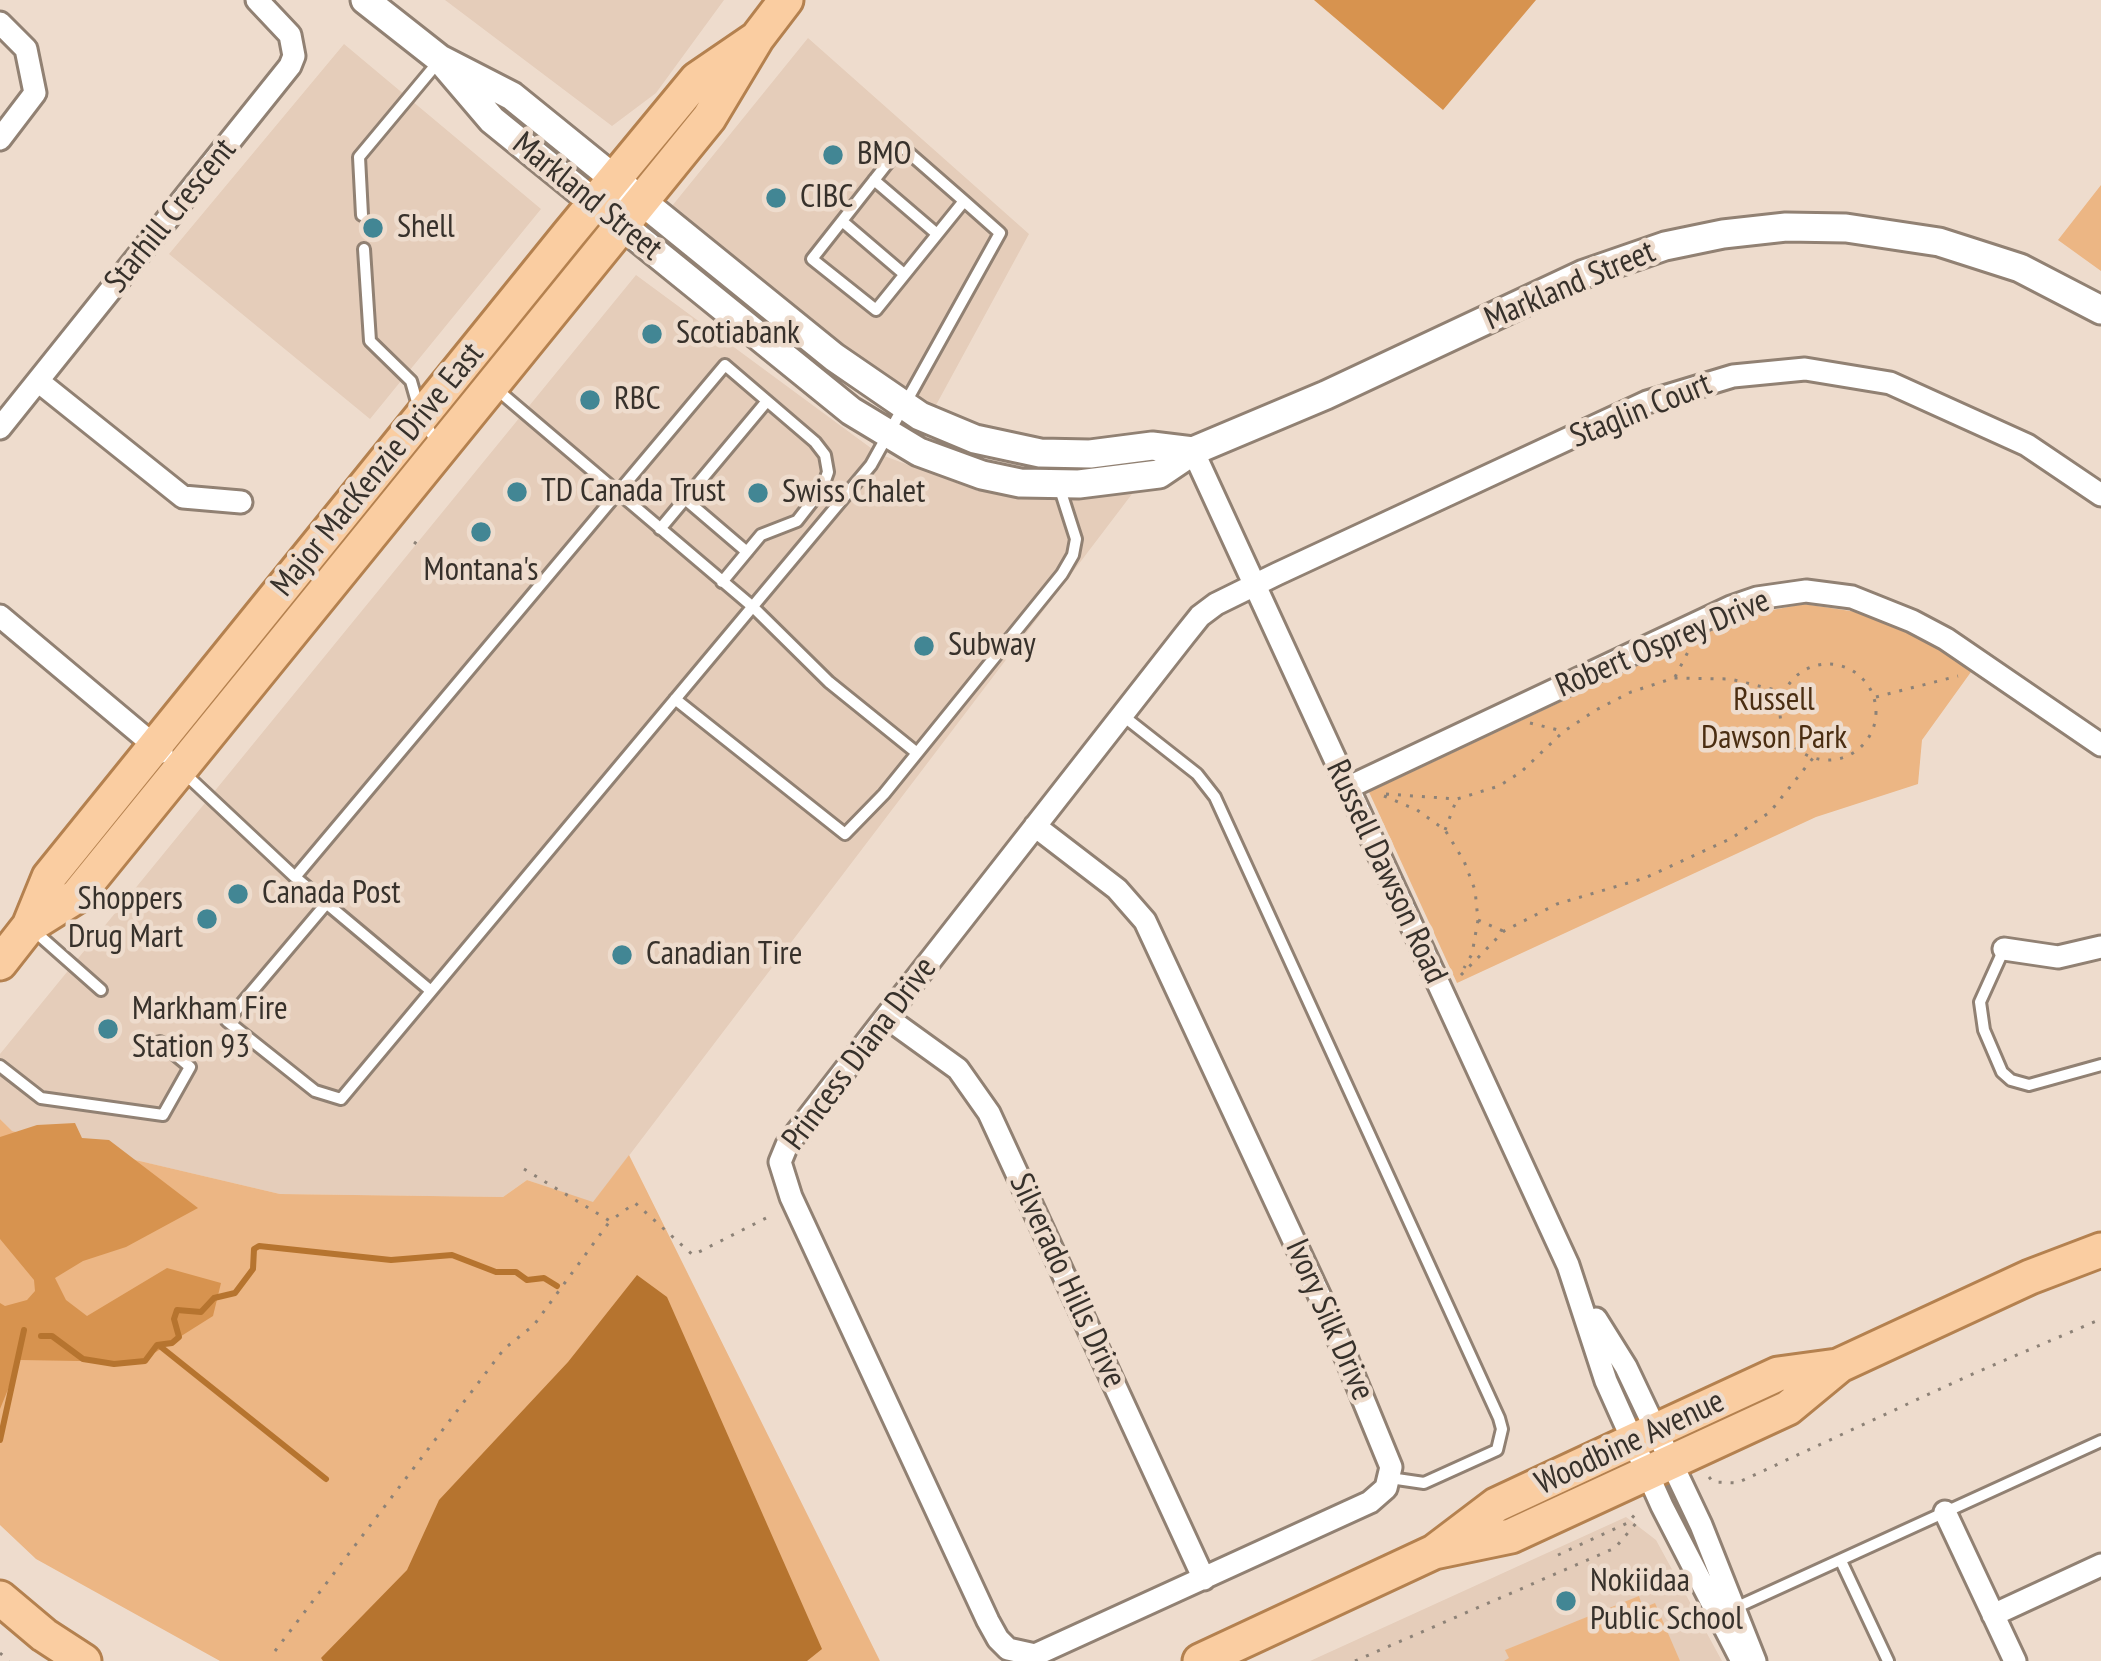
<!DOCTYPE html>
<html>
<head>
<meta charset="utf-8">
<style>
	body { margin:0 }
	canvas { display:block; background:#eedccd }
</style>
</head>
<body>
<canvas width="2101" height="1661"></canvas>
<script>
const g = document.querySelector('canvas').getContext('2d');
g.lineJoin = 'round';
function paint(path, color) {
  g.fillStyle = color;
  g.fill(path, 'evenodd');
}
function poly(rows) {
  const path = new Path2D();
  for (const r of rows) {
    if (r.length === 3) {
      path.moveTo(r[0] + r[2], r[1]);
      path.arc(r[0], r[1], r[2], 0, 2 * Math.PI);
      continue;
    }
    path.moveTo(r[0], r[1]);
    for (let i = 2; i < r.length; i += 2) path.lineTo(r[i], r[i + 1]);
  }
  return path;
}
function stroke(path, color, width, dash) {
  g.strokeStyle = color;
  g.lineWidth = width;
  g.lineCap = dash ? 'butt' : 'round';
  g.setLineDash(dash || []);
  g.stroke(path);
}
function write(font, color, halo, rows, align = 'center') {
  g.font = font + ' "PT Sans Narrow",sans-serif';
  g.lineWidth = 9;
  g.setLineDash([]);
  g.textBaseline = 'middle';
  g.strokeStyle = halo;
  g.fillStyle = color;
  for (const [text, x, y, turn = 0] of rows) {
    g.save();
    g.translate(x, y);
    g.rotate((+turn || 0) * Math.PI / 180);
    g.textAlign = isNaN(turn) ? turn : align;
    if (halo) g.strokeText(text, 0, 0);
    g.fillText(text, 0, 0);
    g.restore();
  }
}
const built = poly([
	[445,0,724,0,656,93,612,126],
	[808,38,1029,234,935,407,884,376,678,220,672,206],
	[344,44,541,209,370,419,169,254],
	[636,275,879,454,978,491,1132,494,593,1203,527,1180,503,1197,280,1194,11,1131,0,1119,0,1054],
	[1626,1517,1656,1540,1722,1661,1310,1661]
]);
const green = poly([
	[2101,185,2101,271,2058,240],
	[1804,604,1870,614,1936,641,1976,665,1922,740,1918,784,1816,817,1457,983,1369,792,1746,615],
	[0,1119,12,1131,280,1194,503,1197,527,1180,593,1202,629,1155,880,1661,220,1661,36,1559,0,1525],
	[1639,1596,1643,1608,1655,1603,1680,1661,1504,1661,1509,1658,1505,1650]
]);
const forest = poly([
	[1314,0,1536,0,1443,110],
	[75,1123,82,1138,109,1140,198,1208,126,1247,83,1261,55,1278,66,1300,87,1316,167,1268,221,1283,213,1316,140,1362,20,1360,0,1409,0,1303,5,1306,27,1300,35,1291,34,1280,0,1239,0,1137,37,1125]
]);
const water = poly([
	[637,1275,667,1297,822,1649,807,1661,323,1661,321,1658,407,1570,439,1500,568,1362]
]);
const stream = poly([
	[41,1336,52,1336,83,1359,114,1364,145,1361,157,1345,172,1343,179,1337,174,1319,177,1310,201,1312,214,1298,235,1293,253,1269,254,1249,259,1246,391,1260,452,1255,496,1272,516,1272,527,1280,544,1278,557,1286],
	[161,1347,326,1479],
	[0,1440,24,1330]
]);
const path = poly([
	[414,542,422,548],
	[1828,712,48],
	[1675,677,1690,648],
	[1876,697,1958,676],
	[1530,723,1562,731],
	[1386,794,1457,799,1499,786,1521,772,1563,732,1596,710,1631,692,1674,678,1730,679,1784,692],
	[1384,796,1417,810,1445,830,1464,861,1475,890,1478,920,1472,954,1464,968],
	[1445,830,1456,801],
	[1478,920,1503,931],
	[1461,975,1504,931,1557,904,1645,878,1732,838,1770,812,1813,758],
	[524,1169,610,1221,635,1203,693,1255,772,1215],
	[1709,1477,1713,1482,1737,1483,1968,1376,2101,1319],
	[1558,1555,1634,1520],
	[275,1651,504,1349,534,1325,610,1221],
	[0,1653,9,1661],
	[1355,1661,1615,1548,1638,1521,1629,1513]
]);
const service = poly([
	[874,180,937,234],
	[362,215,359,157,439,61],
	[842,221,904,274],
	[364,249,370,341,411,381,421,416,438,445],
	[494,387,753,607,829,682,917,753],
	[685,499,747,552],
	[660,529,767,401],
	[675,699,845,834,884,794,1062,574,1073,555,1076,539,1059,486],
	[1122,715,1197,774,1215,797,1499,1418,1502,1429,1497,1450,1424,1483,1390,1478],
	[182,771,295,877,431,991],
	[295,877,725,365,815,442,825,455,828,472,822,489,797,521,761,535,722,582],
	[326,904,227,1021,315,1091,341,1099,871,465,1000,233,964,201,901,146,812,259,876,310,964,201],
	[32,929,101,990],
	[2004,949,1980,1002,1984,1030,2002,1072,2011,1080,2029,1085,2101,1065],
	[0,1066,41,1098,163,1115,190,1067,160,1042],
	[1841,1561,1888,1661],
	[1735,1608,2101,1441]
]);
const minor = poly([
	[0,23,26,49,35,93,0,139],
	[38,381,183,497,241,502],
	[0,428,290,66,294,56,290,35,257,0],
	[1193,451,1568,1265,1606,1381,1662,1506,1742,1661],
	[0,616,162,752],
	[1347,788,1731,607,1757,598,1806,591,1852,597,1912,621,1946,639,2101,745],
	[1035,826,1117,889,1145,921,1329,1316,1391,1467,1386,1488,1370,1502,1035,1655,1008,1649,998,1639,988,1621,791,1197,780,1162,787,1145,886,1017,1184,636,1200,616,1216,604,1277,574,1647,402,1733,376,1805,369,1890,383,2027,445,2101,495],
	[2004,949,2058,957,2101,947],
	[886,1017,958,1069,989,1113,1204,1579],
	[1596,1319,1626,1367,1701,1525,1755,1661],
	[1945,1512,2015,1661],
	[1993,1615,2101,1565]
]);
const tertiary = poly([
	[365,0,440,59,512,96,834,357,920,416,975,439,1040,453,1090,454,1152,446,1193,451],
	[440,59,492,120,851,411,919,452,982,475,1020,483,1079,484,1159,474,1193,451,1326,395,1584,274,1665,246,1723,234,1786,227,1846,228,1939,242,2020,268,2101,310]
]);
const primary = poly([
	[29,926,77,896,709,118,757,38,786,0],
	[0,963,29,926,49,877,568,235,697,79,757,38],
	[1434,1552,1511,1536,1788,1408,1840,1365,2030,1277,2101,1250],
	[0,1598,44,1635,84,1661],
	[1200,1661,1434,1552,1496,1505,1633,1441,1778,1374,1837,1366]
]);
const markers = [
	[833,155,12,"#428694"],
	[776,198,12,"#428694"],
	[373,228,12,"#428694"],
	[652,334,12,"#428694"],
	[590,400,12,"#428694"],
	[517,492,12,"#428694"],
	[758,493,12,"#428694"],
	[481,532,12,"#428694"],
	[924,646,12,"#428694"],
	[238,894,12,"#428694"],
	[207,919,12,"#428694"],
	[622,955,12,"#428694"],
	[108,1029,12,"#428694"],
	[1566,1601,12,"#428694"]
];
const poiNames = [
	["BMO",857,155],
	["CIBC",800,198],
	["Shell",397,228],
	["Scotiabank",676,334],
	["RBC",614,400],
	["TD Canada Trust",541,492],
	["Swiss Chalet",782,493],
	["Montana's",481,571,"center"],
	["Subway",948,646],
	["Canada Post",262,894],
	["Shoppers",183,900,"right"],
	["Drug Mart",183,938,"right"],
	["Canadian Tire",646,955],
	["Markham Fire",132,1010],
	["Station 93",132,1048],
	["Nokiidaa",1590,1582],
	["Public School",1590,1620]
];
const streetNames = [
	["Markland Street",587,197,39],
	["Starhill Crescent",171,216,-51],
	["Markland Street",1570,286,-23],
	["Staglin Court",1641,411,-22],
	["Major MacKenzie Drive East",378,470,-51],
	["Robert Osprey Drive",1663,644,-23],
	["Russell Dawson Road",1386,872,65],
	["Princess Diana Drive",860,1054,-53],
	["Silverado Hills Drive",1067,1281,65],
	["Ivory Silk Drive",1329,1320,66],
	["Woodbine Avenue",1630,1443,-25]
];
const parkNames = [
	["Russell",1774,701],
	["Dawson Park",1774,739]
];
paint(built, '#e5cdba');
paint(green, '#ecb684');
paint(forest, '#d7934f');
paint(water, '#b6742f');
stroke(stream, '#b6742f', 6);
stroke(service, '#918173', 16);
stroke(minor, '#918173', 27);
stroke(tertiary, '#918173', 33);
stroke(primary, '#b4814f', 39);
stroke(path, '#8d8277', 3, [3, 9]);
stroke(service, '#fff', 10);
stroke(minor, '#fff', 21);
stroke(tertiary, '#fff', 27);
stroke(primary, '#facda1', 33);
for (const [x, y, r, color] of markers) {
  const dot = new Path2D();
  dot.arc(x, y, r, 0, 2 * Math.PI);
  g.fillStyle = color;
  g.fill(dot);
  stroke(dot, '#eedccd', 4.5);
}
write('33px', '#37312b', '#eedccd', poiNames, 'left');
write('33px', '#37312b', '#eedccd', streetNames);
write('33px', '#4b2e12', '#eedccd', parkNames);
</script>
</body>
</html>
